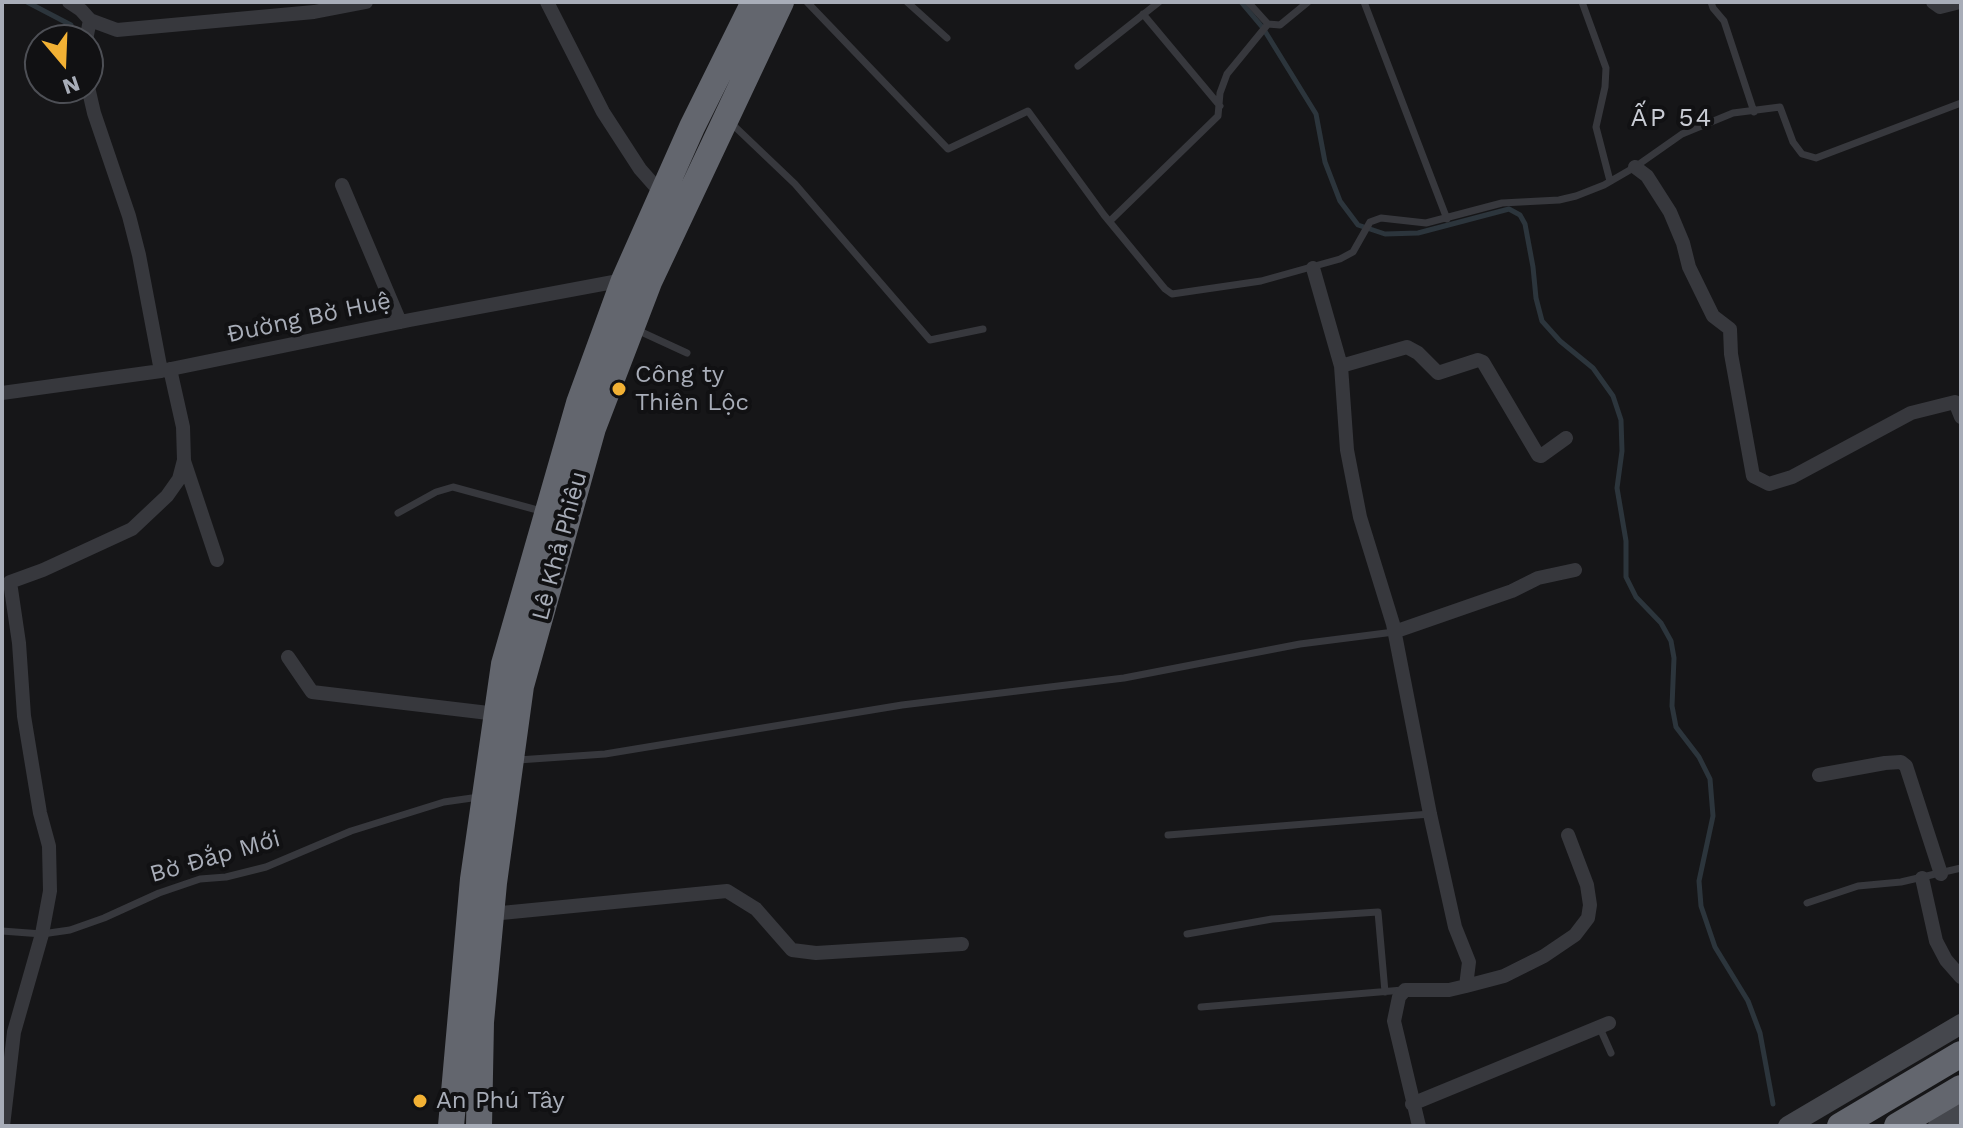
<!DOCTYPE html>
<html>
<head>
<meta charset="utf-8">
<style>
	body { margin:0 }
	#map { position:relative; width:1963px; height:1128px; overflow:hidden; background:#161618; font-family:"Work Sans",sans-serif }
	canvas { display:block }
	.frame { position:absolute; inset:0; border:4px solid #a8adb8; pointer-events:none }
	.north { position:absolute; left:24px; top:24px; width:80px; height:80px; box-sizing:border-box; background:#111113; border:2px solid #4d4f55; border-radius:50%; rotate:161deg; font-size:22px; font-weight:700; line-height:32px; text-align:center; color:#a8adb8 }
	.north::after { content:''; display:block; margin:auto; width:28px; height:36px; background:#f2b134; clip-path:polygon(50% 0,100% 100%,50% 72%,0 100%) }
</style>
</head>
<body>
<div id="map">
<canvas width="1963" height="1128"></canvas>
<div class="frame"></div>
<div class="north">N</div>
</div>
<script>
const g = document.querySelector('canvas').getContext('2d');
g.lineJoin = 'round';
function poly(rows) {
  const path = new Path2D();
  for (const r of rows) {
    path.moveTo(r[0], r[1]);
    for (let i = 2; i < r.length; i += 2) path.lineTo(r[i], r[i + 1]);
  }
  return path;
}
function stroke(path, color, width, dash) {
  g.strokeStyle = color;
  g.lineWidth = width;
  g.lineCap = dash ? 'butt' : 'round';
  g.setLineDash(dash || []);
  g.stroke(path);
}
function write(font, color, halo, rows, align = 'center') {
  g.font = font + ' "Work Sans",sans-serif';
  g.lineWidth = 8;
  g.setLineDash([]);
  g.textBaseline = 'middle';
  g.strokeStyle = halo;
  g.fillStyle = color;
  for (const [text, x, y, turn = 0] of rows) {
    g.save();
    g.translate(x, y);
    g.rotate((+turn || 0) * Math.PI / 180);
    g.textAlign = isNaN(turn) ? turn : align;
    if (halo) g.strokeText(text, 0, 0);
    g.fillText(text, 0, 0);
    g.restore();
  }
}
const stream = poly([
	[27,2,71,25],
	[1241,2,1263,28,1316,114,1325,162,1340,201,1358,225,1385,234,1418,233,1509,209,1520,215,1525,224,1533,267,1536,298,1542,321,1560,341,1593,368,1613,396,1621,420,1622,451,1617,488,1626,541,1626,577,1636,597,1661,623,1671,641,1674,658,1672,706,1676,727,1699,757,1710,779,1713,816,1699,881,1701,906,1715,947,1748,1001,1760,1033,1773,1104]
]);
const lane = poly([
	[807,2,948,149,1028,111,1104,215,1165,289,1172,294,1261,281,1340,259,1353,252,1370,222,1381,218,1426,223,1502,203,1559,200,1576,196,1604,185,1635,167,1682,134,1733,113,1780,107,1793,142,1802,154,1816,158,1961,103],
	[907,2,947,38],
	[1248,2,1268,24,1280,25,1308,2],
	[1364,2,1447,219],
	[1582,2,1606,68,1605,87,1596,127,1610,181],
	[1711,2,1713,8,1724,21,1754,112],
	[1143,14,1220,106],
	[1078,66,1159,2],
	[730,122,795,184,930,340,983,329],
	[1110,221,1218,116,1220,93,1227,74,1268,24],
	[637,330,687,353],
	[398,513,436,492,453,487,541,511],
	[518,760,605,754,902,705,1124,678,1300,644,1394,632],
	[1168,835,1430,814],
	[1807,903,1858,886,1901,882,1961,868],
	[2,931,42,934,70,930,104,918,159,893,200,879,226,877,266,867,351,831,444,802,479,797],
	[1187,934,1272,919,1378,912,1385,992],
	[1201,1007,1403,990],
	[1599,1026,1611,1053]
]);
const street = poly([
	[69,2,81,10,90,20,117,30,314,12,366,2],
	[547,2,603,112,640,169,662,194],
	[1933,2,1940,7,1960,2],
	[86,40,90,20],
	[88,87,94,113,129,216,139,255,161,371],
	[1635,167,1647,176,1670,212,1683,243,1689,267,1713,316,1730,329,1731,354,1753,476,1769,484,1792,477,1911,413,1955,402,1961,417],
	[342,185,400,322],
	[1313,268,1341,366,1347,450,1360,517,1393,624,1430,814,1455,927,1469,962,1466,986,1449,990,1405,990,1399,997,1394,1021,1419,1126],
	[1341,366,1407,347,1418,353,1438,373,1478,360,1483,362,1538,455,1541,456,1566,438],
	[2,393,161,371,410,320,624,280],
	[184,461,217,560],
	[1394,632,1512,591,1538,578,1575,570],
	[288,657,312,692,497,714],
	[1819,775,1885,763,1901,762,1906,766,1941,874],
	[1922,878,1936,941,1946,960,1961,977],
	[491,914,727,891,756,909,792,950,816,953,962,944],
	[1466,986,1504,976,1544,956,1575,935,1588,918,1590,905,1587,885,1568,835],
	[1412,1104,1609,1023],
	[3,1126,14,1032,42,934,50,891,49,846,40,813,24,716,19,643,10,582,43,570,132,529,167,496,179,479,184,460,183,427,170,369]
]);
const secondary = poly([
	[1788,1126,1961,1024],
	[1938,1126,1961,1113]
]);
const highway = poly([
	[451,1126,473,879,504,664,579,403,624,280,692,127,754,2],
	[479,1126,481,1022,494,883,521,686,593,428,649,282,781,2],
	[1840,1126,1961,1054],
	[1897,1126,1961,1088]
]);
const markers = [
	[619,389,8,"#f2b134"],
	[420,1101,8,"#f2b134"]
];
const streetNames = [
	["Đường Bờ Huệ",309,318,-12],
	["Lê Khả Phiêu",560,546,-75],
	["Bờ Đắp Mới",215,857,-16]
];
const poiNames = [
	["Công ty",635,375],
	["Thiên Lộc",635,403],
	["An Phú Tây",436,1101]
];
const neighbourhoodNames = [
	["ẤP 54",1672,118]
];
stroke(stream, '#2c353c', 5);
stroke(lane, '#37383d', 7);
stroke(street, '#37383d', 14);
stroke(secondary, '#45474d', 20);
stroke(highway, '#63666e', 26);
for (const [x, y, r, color] of markers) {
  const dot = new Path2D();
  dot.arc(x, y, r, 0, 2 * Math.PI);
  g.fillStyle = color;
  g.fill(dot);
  stroke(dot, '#111113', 3);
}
write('24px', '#a8adb8', '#111113', streetNames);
write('24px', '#a8adb8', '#111113', poiNames, 'left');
g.letterSpacing = '2px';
write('26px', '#c9ccd4', '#111113', neighbourhoodNames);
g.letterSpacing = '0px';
</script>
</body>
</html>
